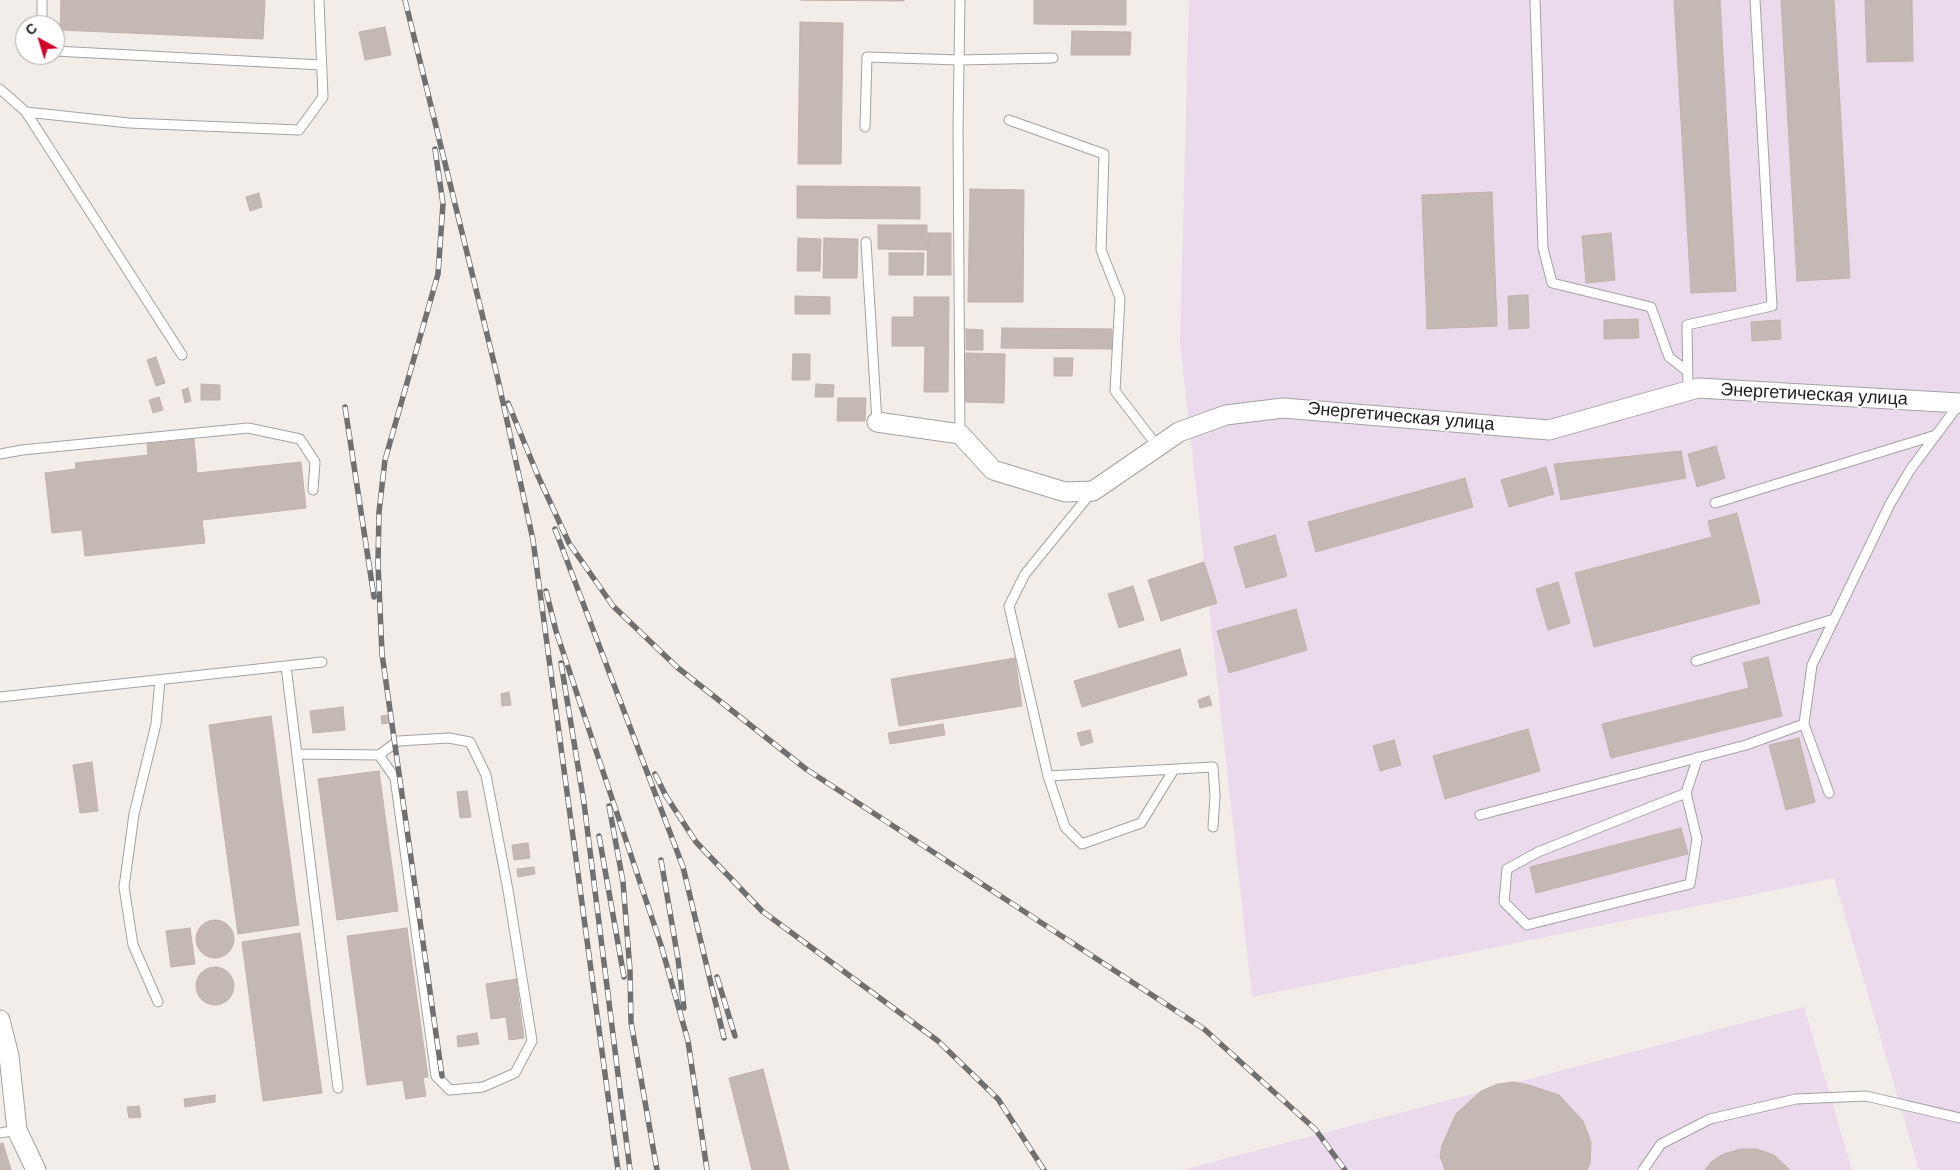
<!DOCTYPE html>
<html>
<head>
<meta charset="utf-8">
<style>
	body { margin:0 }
	#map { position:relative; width:1960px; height:1170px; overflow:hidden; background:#f2ede8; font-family:Helvetica,sans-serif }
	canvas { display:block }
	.north { position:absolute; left:15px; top:15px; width:50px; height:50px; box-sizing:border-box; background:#fff; border:1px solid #a7a7a7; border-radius:50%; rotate:321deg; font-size:14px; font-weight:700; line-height:20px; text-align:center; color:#222 }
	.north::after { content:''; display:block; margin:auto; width:18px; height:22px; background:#d30028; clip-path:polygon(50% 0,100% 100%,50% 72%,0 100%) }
</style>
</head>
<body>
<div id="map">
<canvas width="1960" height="1170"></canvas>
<div class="north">С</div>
</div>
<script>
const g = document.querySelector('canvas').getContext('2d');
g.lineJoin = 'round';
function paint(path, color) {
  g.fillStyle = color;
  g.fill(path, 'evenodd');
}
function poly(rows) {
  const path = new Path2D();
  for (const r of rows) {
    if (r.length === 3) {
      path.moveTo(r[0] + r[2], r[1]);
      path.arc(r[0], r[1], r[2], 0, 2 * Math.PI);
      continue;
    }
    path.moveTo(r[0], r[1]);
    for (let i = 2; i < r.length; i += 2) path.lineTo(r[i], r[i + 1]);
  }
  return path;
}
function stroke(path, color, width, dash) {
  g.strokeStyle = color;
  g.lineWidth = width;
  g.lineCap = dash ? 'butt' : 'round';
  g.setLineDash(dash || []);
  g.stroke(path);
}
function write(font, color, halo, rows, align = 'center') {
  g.font = font + ' Helvetica,sans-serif';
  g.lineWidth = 4;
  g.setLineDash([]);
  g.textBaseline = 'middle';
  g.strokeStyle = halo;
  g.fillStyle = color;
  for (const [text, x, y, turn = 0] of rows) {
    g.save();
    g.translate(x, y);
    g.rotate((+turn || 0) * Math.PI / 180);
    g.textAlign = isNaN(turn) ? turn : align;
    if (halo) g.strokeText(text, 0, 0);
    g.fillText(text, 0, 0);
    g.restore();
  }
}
const industrial = poly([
	[1189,0,1960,0,1960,1170,1919,1170,1834,878,1252,997,1180,342],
	[1804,1007,1852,1170,1182,1170]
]);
const building = poly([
	[61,0,265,0,263,39,60,30,61,0],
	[801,0,904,0,904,1,801,0],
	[1034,0,1126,0,1126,25,1034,24,1034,0],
	[1674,0,1720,0,1736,291,1691,293,1674,0],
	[1781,0,1834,0,1850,278,1797,281,1781,0],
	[1865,0,1912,0,1913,61,1867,62,1865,0],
	[800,22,843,23,841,164,798,164,800,22],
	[385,27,391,55,365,60,359,32,385,27],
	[1072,31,1131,32,1130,55,1071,55,1072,31],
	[797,186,920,187,920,219,797,218,797,186],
	[970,189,1024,190,1023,302,968,302,970,189],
	[1492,192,1497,326,1427,329,1422,195,1492,192],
	[259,193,262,207,250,211,246,197,259,193],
	[878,225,927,225,927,250,878,249,878,225],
	[928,233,951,233,951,275,927,275,928,233],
	[1611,233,1615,280,1586,283,1582,236,1611,233],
	[798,238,821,239,820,271,797,271,798,238],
	[824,238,858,239,857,278,823,278,824,238],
	[889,253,924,253,923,275,889,275,889,253],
	[1528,295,1529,328,1509,329,1508,296,1528,295],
	[795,296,830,297,830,314,795,314,795,296],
	[914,297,949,297,948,392,924,392,925,346,892,346,892,317,914,317,914,297],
	[1638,319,1639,338,1604,339,1604,320,1638,319],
	[1780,320,1781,339,1752,341,1751,322,1780,320],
	[1002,328,1112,329,1112,349,1001,348,1002,328],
	[966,329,983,330,983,350,966,350,966,329],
	[966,353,1005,354,1004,403,965,402,966,353],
	[793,354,810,354,810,380,792,380,793,354],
	[156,357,165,383,156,386,147,360,156,357],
	[1054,358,1073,358,1072,376,1054,376,1054,358],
	[201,384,220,385,220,400,201,400,201,384],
	[816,384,834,385,833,397,815,397,816,384],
	[188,388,191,401,185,403,182,390,188,388],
	[159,397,163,410,153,413,149,400,159,397],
	[838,398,866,398,865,421,837,421,838,398],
	[194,439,197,473,301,462,306,508,202,520,205,543,85,556,82,530,52,533,45,473,76,469,75,463,148,455,147,444,194,439],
	[1716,446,1725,478,1697,487,1688,454,1716,446],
	[1681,451,1686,478,1561,500,1554,464,1681,451],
	[1546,467,1554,494,1509,507,1501,480,1546,467],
	[1465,478,1473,507,1316,552,1308,522,1465,478],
	[1737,513,1760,603,1594,647,1575,573,1712,537,1708,521,1737,513],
	[1275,535,1287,576,1246,588,1234,547,1275,535],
	[1204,562,1217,603,1161,621,1148,580,1204,562],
	[1558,582,1570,623,1548,630,1536,589,1558,582],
	[1133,586,1144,620,1119,628,1108,594,1133,586],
	[1296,609,1307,650,1229,673,1217,631,1296,609],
	[1180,649,1187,675,1082,707,1074,681,1180,649],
	[1768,657,1782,716,1611,758,1602,724,1749,688,1743,663,1768,657],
	[1015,658,1022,706,899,726,891,679,1015,658],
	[509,692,511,705,502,706,501,694,509,692],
	[1209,696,1212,705,1200,708,1198,700,1209,696],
	[343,707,345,730,313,733,310,711,343,707],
	[388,715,389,723,382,724,381,716,388,715],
	[271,716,299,925,238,934,209,725,271,716],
	[943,724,945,735,890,744,888,733,943,724],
	[1528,729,1540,771,1445,799,1433,756,1528,729],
	[1090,730,1093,742,1081,746,1077,733,1090,730],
	[1799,738,1815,802,1786,810,1769,745,1799,738],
	[1394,740,1401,765,1380,771,1373,746,1394,740],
	[92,762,98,811,80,813,73,765,92,762],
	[379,771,398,911,337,920,318,779,379,771],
	[467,791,471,817,460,818,457,792,467,791],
	[1681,828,1688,854,1536,893,1530,867,1681,828],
	[528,843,530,858,514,860,512,845,528,843],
	[534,867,535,874,518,877,517,869,534,867],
	[215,939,19],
	[190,928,195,964,171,967,166,931,190,928],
	[407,928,428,1077,367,1085,347,936,407,928],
	[300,933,322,1093,263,1101,242,942,300,933],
	[215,986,19],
	[516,979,524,1038,509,1040,506,1017,491,1019,486,984,516,979],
	[477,1033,479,1044,458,1047,457,1036,477,1033],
	[763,1069,789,1170,752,1170,729,1078,763,1069],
	[423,1078,426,1096,406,1099,403,1081,423,1078],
	[1513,1082,1529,1085,1559,1095,1583,1121,1591,1142,1590,1163,1587,1170,1445,1170,1440,1156,1442,1145,1456,1114,1481,1091,1498,1084,1513,1082],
	[215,1095,215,1102,185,1107,184,1099,215,1095],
	[139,1106,141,1117,129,1118,127,1107,139,1106],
	[3,1143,11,1170,0,1170,0,1144,3,1143],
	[1741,1149,1757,1149,1774,1155,1790,1170,1705,1170,1711,1162,1723,1154,1741,1149]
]);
const lane = poly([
	[42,0,42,25],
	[1535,0,1543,248,1552,283,1651,307,1669,357,1687,371],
	[55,51,321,65],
	[0,89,26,112,182,355],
	[26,112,129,123,299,130,323,97,319,0],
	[1009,120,1104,154,1101,250,1120,298,1115,391,1158,447],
	[865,127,867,57,959,60,1053,58],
	[866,242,877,422],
	[1688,391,1687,325,1772,306,1755,0],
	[960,434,958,128,960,0],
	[0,454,22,450,248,428,300,439,315,462,313,490],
	[1091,493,1025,574,1009,606,1048,776,1065,827,1082,844,1141,823,1173,771],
	[1715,503,1936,435],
	[1696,661,1834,619],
	[286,666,338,1088],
	[0,697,322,662],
	[297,754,379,755,395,778,436,1076,450,1090,483,1087,515,1073,532,1041,508,890,486,775,470,742,449,738,398,741,379,755],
	[1048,776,1213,767,1215,796,1213,827],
	[1686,793,1538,852,1507,869,1504,902,1527,925,1690,884,1697,839,1686,793,1698,757],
	[1829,793,1804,724,1812,665,1890,504,1910,470,1960,403],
	[1480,815,1746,745,1804,724],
	[158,1002,133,945,124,887,134,814,156,724,160,680],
	[0,1133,17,1130],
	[1643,1170,1661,1144,1710,1119,1796,1099,1866,1096,1960,1118]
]);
const street = poly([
	[877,422,960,434,993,470,1065,492,1093,491,1179,432,1226,415,1283,408,1549,430,1698,388,1960,403],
	[0,1020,9,1056,17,1130,36,1170]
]);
const rail = poly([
	[405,0,497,375,533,540,618,1170],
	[435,149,443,204,438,274,385,460,379,512,378,563,382,654,442,1076],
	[508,403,538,476,569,543,613,606,678,668,806,769,1204,1029,1315,1129,1345,1170],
	[345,407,374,597],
	[555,529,683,867,724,1038],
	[546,591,556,631,661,945,688,1041,707,1170],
	[561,663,584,803,630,1170],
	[655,774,666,796,696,842,762,911,938,1041,998,1099,1044,1170],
	[609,806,623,882,630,971,631,1022,657,1170],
	[599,836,624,977],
	[661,860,678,959,684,1008],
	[717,977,735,1036]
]);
const streetNames = [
	["Энергетическая улица",1814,395,3],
	["Энергетическая улица",1401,417,5]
];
paint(industrial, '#ebdaeb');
paint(building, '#c3b8b4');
stroke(building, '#c4b1aa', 1);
stroke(lane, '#a3a3a3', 11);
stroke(street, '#a3a3a3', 21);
stroke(lane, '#fff', 9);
stroke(street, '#fff', 19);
stroke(rail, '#707070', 5.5);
stroke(rail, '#fff', 4, [11]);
write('18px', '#222', '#fff', streetNames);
</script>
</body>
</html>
